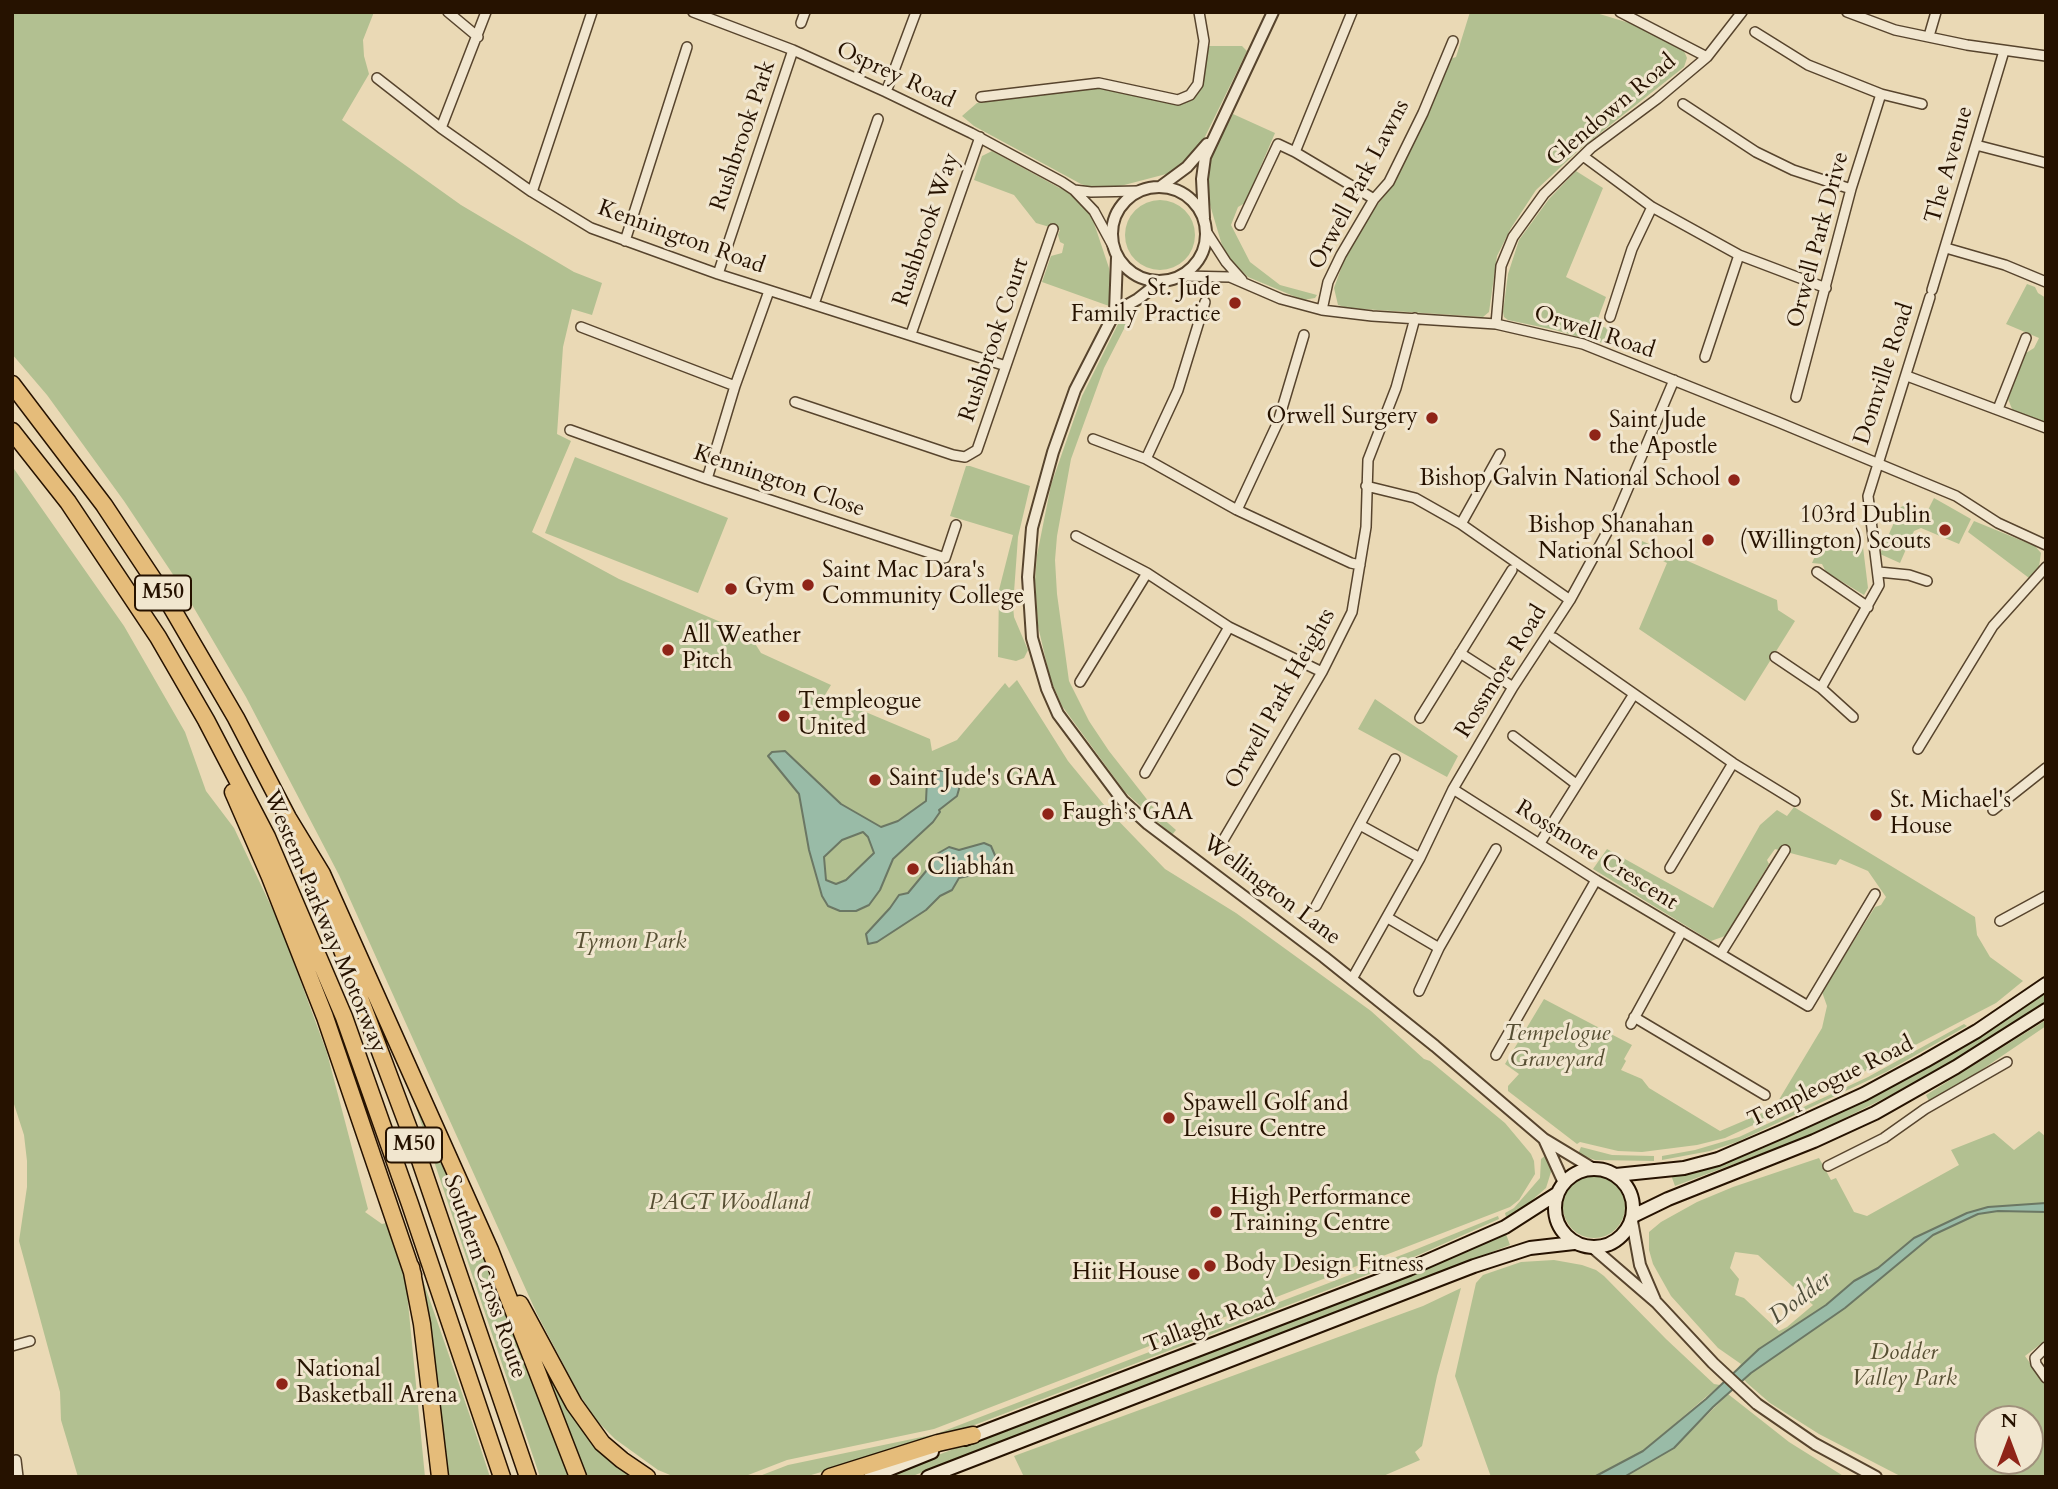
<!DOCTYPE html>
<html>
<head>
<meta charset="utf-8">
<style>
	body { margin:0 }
	#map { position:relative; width:2058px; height:1489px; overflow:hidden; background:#ead9b5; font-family:Cardo,serif }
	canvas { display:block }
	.frame { position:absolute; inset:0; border:14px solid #261200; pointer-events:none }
	.north { position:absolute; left:1974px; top:1405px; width:70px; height:70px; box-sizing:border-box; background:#f1e6cf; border:2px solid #a0917c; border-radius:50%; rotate:0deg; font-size:19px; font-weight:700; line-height:28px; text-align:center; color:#261200 }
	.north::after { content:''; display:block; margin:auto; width:24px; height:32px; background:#8f2418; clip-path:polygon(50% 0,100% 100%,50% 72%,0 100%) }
</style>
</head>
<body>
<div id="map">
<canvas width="2058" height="1489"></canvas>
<div class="frame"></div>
<div class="north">N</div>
</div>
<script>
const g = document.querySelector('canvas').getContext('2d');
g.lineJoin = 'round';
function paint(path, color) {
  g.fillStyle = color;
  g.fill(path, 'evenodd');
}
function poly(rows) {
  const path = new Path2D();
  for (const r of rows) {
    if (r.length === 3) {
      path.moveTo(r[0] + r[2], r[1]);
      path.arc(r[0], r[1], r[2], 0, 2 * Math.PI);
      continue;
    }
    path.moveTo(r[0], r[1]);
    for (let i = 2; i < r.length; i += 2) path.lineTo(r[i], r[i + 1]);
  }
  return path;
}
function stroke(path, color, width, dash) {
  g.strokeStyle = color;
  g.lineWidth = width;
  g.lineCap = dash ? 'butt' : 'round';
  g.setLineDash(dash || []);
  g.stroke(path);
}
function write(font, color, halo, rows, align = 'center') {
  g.font = font + ' Cardo,serif';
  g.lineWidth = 6;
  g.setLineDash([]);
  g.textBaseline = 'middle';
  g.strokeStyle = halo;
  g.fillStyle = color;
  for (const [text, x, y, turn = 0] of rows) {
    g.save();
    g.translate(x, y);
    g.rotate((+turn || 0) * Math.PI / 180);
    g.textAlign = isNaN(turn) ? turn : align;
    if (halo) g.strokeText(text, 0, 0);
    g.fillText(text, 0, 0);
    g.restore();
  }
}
const green = poly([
	[12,12,374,12,363,40,364,56,369,74,342,120,461,205,574,272,602,283,592,315,572,309,563,347,557,434,571,441,532,532,619,579,749,634,761,653,831,685,825,695,930,739,932,751,957,740,1005,683,1009,688,1017,680,1068,761,1109,811,1165,869,1236,913,1371,1011,1424,1059,1430,1061,1505,1123,1531,1154,1534,1161,1535,1174,1519,1200,1510,1207,934,1429,787,1460,743,1477,675,1477,658,1470,615,1439,598,1422,579,1394,537,1314,339,875,246,697,184,591,124,501,47,395,12,354],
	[1470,12,1593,12,1636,25,1668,40,1684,51,1687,58,1684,67,1580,149,1536,190,1511,228,1497,256,1489,312,1483,317,1348,308,1338,305,1334,288,1346,255,1367,218,1396,181,1450,59,1456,57],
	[1208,46,1242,46,1247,51,1198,151,1170,173,1109,189,1092,188,1081,184,974,126,962,116,977,103,1099,88,1181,104,1190,101,1197,95,1202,84],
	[1233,114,1275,133,1245,203,1238,207,1231,225,1250,262,1280,285,1317,295,1315,298,1303,300,1248,277,1227,257,1221,242,1208,198,1206,174,1214,151],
	[992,151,1067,192,1081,201,1091,214,1109,268,1112,290,1109,306,1042,282,1051,256,1062,253,1064,244,1060,242,1058,235,1060,230,1036,223,1014,195,974,180,982,156],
	[1576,171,1603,188,1566,277,1606,297,1596,324,1614,331,1610,344,1592,341,1555,330,1508,320,1504,317,1503,312,1508,274,1519,240,1549,199],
	[1160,235,35],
	[2027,284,2035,287,2038,293,2046,298,2046,424,2016,413,2012,409,2008,399,2026,353,2034,348,2039,338,2006,324],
	[1120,320,1127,323,1104,368,1071,459,1057,536,1055,560,1057,594,1069,681,1089,721,1109,751,1160,816,1176,830,1172,835,1125,792,1062,706,1050,678,1038,626,1035,580,1037,555,1051,485,1082,396],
	[575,457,728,518,698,593,545,533],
	[12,466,124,626,185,732,206,791,234,828,280,925,327,1053,368,1209,365,1212,382,1224,390,1222,396,1244,406,1282,425,1477,78,1477,61,1420,60,1392,19,1241,27,1187,27,1161,24,1135,12,1098],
	[966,466,970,466,1030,486,1018,537,1013,606,1014,617,1028,650,1024,658,1016,661,998,657,999,590,1013,535,950,516],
	[1934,498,1971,519,1959,544,1921,528,1914,531,1900,563,1880,554,1901,507,1905,505,1926,514],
	[1974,521,2035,546,2041,553,2039,567,2029,578,1968,532],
	[1862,539,1868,588,1864,595,1826,572,1822,564,1812,563,1820,545],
	[1642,541,1777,600,1778,610,1795,621,1745,701,1639,629,1667,563,1639,549],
	[1375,699,1458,756,1447,777,1358,729],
	[1794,807,1975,917,1977,935,1990,957,2023,981,1996,1003,1829,1090,1725,1138,1697,1145,1642,1152,1618,1151,1580,1142,1577,1144,1508,1091,1508,1086,1519,1074,1505,1064,1544,999,1632,1045,1624,1059,1626,1061,1621,1070,1642,1079,1649,1088,1720,1131,1774,1108,1822,1028,1827,1006,1822,992,1875,907,1881,905,1886,897,1868,871,1840,859,1836,865,1775,849,1767,860,1769,864,1725,936,1711,941,1593,869,1607,849,1713,908,1760,825,1777,810,1787,816],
	[2046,991,2046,1001,1985,1042,1909,1086,1809,1136,1675,1186,1671,1175,1717,1165,1742,1156,1854,1105,1919,1072,1966,1045],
	[2046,1020,2046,1026,1974,1075,1929,1101,1926,1095],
	[1964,1024,1967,1026,1886,1072,1737,1142,1710,1151,1662,1160,1662,1156,1695,1150,1739,1137,1868,1077],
	[405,1075,484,1252,536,1384,568,1477,540,1477],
	[2039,1131,2046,1137,2046,1340,2025,1356,2046,1386,2046,1477,1902,1477,1819,1434,1770,1403,1747,1383,1736,1370,1741,1364,1718,1348,1671,1296,1653,1264,1649,1250,1649,1232,1661,1222,1697,1202,1733,1187,1819,1158,1831,1180,1836,1178,1854,1212,1867,1216,1959,1165,1951,1150,1994,1133,2014,1150],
	[1735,1252,1758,1255,1813,1305,1787,1327,1779,1331,1744,1298,1735,1295,1739,1279,1730,1268],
	[1988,1419,2030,1419,2030,1461,1988,1461],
	[1581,1147,1612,1155,1654,1156,1654,1161,1595,1160,1578,1154],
	[1546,1155,1551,1164,1551,1172,1546,1188,1523,1208,1506,1217,1505,1213,1514,1208,1540,1178,1541,1159],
	[1594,1207,31],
	[1498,1216,1499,1219,1414,1257,964,1429,808,1476,757,1477,788,1465,936,1434,1412,1251],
	[1506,1234,1510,1245,910,1477,881,1477,1410,1273],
	[416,1260,472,1422,490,1477,445,1477],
	[1554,1260,1582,1265,1596,1270,1604,1276,1666,1339,1714,1384,1720,1385,1643,1451,1594,1477,1491,1477,1455,1376,1476,1283,1483,1275,1521,1262],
	[1461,1288,1437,1376,1422,1446,1415,1452,1420,1460,1381,1477,1024,1477,1014,1456,1423,1306],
	[542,1355,638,1477,584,1477,537,1358],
	[1728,1394,1789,1442,1845,1477,1624,1477,1674,1448]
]);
const water = poly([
	[785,751,841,804,881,827,898,821,926,801,927,780,937,771,947,771,952,774,959,782,959,789,957,796,939,810,940,812,933,822,893,859,880,890,869,905,856,911,840,911,828,906,822,896,809,850,799,794,768,756,772,752,785,751],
	[863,832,868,837,874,853,846,880,836,884,826,880,824,857,842,840,863,832],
	[984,843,991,846,997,860,986,872,959,878,952,890,940,896,926,910,877,942,868,944,866,934,890,908,899,895,908,893,927,870,928,859,949,847,959,850,984,843],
	[2046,1203,2046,1212,1998,1211,1978,1214,1933,1235,1845,1308,1751,1373,1713,1407,1674,1448,1624,1477,1594,1477,1643,1451,1706,1399,1759,1349,1826,1305,1854,1281,1878,1268,1914,1238,1967,1213,1988,1207,2046,1203]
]);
const minor = poly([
	[448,12,478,37],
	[693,12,793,50,886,92,971,133,1062,182,1074,190,1094,211,1113,246],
	[1620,12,1707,57],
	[1847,12,1895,30,1967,45,2046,56],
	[801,23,805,12],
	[1755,32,1808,65,1881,94,1922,104],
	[1929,36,1936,12],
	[377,78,441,128,532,192,591,228,718,274,1006,366],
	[886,92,916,12],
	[981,97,1099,83,1178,100,1190,95,1198,84,1204,41,1199,12],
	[1683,104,1756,152,1793,170,1851,189],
	[441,128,486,12],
	[1976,145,2046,163],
	[1295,152,1352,12],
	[1583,156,1652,207,1739,255,1826,288],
	[1074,190,1091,192,1139,191],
	[532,192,592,12],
	[1240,225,1278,144,1295,152,1374,199],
	[1206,231,1226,262,1242,280],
	[625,241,687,47],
	[1946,248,2005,265,2046,282],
	[718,274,793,50],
	[1181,276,1230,277,1281,299,1322,310,1372,316,1496,324,1583,344,1778,422,1956,496,1998,523,2046,545],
	[1932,290,2004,51],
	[814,304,878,119],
	[1322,310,1328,282,1341,255,1374,199,1389,182,1423,113,1453,41],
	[1610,317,1632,249,1652,207],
	[1496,324,1501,266,1513,237,1544,194,1591,148,1657,99,1707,57,1742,12],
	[581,327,735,386],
	[911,334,980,137],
	[1705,357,1739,255],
	[1907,376,2046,428],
	[1796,397,1851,189,1881,94],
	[795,402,953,455,965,457,977,450,1053,229],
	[1998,409,2026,338],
	[570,430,707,479,945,558,956,525],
	[1093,439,1146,459,1237,510,1351,563,1360,565],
	[1146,459,1178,390,1205,302],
	[707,479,735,386,769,291],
	[1366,486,1415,498,1461,524,1570,600],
	[1237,510,1278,422,1304,335],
	[1461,524,1500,454],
	[1076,536,1147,573,1229,627,1322,672],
	[1817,572,1868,607],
	[1879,572,1909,575,1927,581],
	[1554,638,1733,763,1795,801],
	[1460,653,1513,687],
	[1775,657,1821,688,1853,717],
	[1080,682,1147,573],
	[1821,688,1879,585,1868,496,1930,297],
	[1420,718,1512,570],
	[1513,736,1576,784],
	[1918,749,1993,626,2046,567],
	[1145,773,1229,627],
	[1453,789,1596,880,1808,1006,1875,894],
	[1993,810,2046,768],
	[1360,825,1420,858],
	[1540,843,1634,694],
	[1218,849,1322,672,1352,612,1366,527,1368,460,1396,388,1415,318],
	[1670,868,1733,763],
	[1316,906,1395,759],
	[1388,918,1439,948],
	[2000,921,2046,896],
	[1721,953,1785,850],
	[1352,979,1420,858,1453,789,1513,687,1570,600,1617,514,1674,380],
	[1419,991,1439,948,1496,849],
	[1634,1017,1765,1095],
	[1631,1024,1682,931],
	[1496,1055,1596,880],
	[1828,1166,1884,1138,1925,1109,2007,1062],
	[12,1346,30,1341],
	[2046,1347,2035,1358,2036,1364,2046,1378],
	[16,1460,18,1477]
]);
const tertiary = poly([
	[1159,234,47],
	[1160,187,1187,167,1207,144],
	[1204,218,1202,179,1205,157,1273,12],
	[1117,258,1115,312,1075,390,1053,452,1032,528,1028,577,1032,638,1047,689,1058,714,1123,801,1148,824,1324,957,1435,1046,1544,1139,1592,1168],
	[1115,312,1138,299,1161,281],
	[1544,1139,1564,1183],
	[1632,1221,1640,1265,1655,1300],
	[1592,1247,1657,1303,1713,1363,1757,1404,1815,1444,1876,1477]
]);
const secondary = poly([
	[1594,1208,39],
	[1616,1175,1684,1168,1718,1159,1783,1131,1864,1094,1925,1061,1977,1031,2046,984],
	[1633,1216,1668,1199,1814,1141,1875,1113,1956,1067,2046,1010],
	[965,1439,1409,1269,1505,1227,1558,1193],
	[870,1477,932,1452],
	[928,1477,1474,1266,1530,1248,1574,1243]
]);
const motorway = poly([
	[12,384,104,505,169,603,236,718,288,818,322,874,490,1250,578,1477],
	[12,431,68,502,158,637,206,720,267,837,344,1017,410,1204,502,1477],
	[233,792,270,877,325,1017,413,1275],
	[310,872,339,942,412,1137,528,1477],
	[411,1267,422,1324,440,1477],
	[520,1304,574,1404,602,1443,622,1460,647,1477],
	[830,1477,938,1443,973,1435]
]);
const markers = [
	[1235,303,7,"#8f2418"],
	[1432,418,7,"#8f2418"],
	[1595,435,7,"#8f2418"],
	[1734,480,7,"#8f2418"],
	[1945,530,7,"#8f2418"],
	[1708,540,7,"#8f2418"],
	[808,585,7,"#8f2418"],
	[731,589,7,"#8f2418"],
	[668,650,7,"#8f2418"],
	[784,716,7,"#8f2418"],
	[875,780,7,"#8f2418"],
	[1048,814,7,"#8f2418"],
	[1876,815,7,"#8f2418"],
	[913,869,7,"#8f2418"],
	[1169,1118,7,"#8f2418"],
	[1216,1212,7,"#8f2418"],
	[1210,1266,7,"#8f2418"],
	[1194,1274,7,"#8f2418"],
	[282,1384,7,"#8f2418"]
];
const shields = [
	[163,593,56],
	[414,1145,56]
];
const shieldNames = [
	["M50",163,593],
	["M50",414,1145]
];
const streetNames = [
	["Osprey Road",895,76,25],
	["Glendown Road",1612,111,-40],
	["Rushbrook Park",744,136,-71],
	["The Avenue",1950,165,-74],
	["Orwell Park Lawns",1360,185,-62],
	["Rushbrook Way",927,230,-71],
	["Kennington Road",681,238,20],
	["Orwell Park Drive",1819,240,-75],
	["Orwell Road",1594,333,18],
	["Rushbrook Court",995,340,-71],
	["Domville Road",1885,374,-72],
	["Kennington Close",779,482,19],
	["Rossmore Road",1502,672,-58],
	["Orwell Park Heights",1281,699,-61],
	["Rossmore Crescent",1596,856,32],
	["Wellington Lane",1271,891,37],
	["Western Parkway Motorway",324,922,67],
	["Templeogue Road",1831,1083,-26],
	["Southern Cross Route",484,1277,71],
	["Tallaght Road",1210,1323,-21]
];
const poiNames = [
	["St. Jude",1221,290,"right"],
	["Family Practice",1221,316,"right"],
	["Orwell Surgery",1418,418,"right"],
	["Saint Jude",1609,422],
	["the Apostle",1609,448],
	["Bishop Galvin National School",1720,480,"right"],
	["103rd Dublin",1931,517,"right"],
	["(Willington) Scouts",1931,543,"right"],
	["Bishop Shanahan",1694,527,"right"],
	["National School",1694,553,"right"],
	["Saint Mac Dara's",822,572],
	["Community College",822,598],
	["Gym",745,589],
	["All Weather",682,637],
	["Pitch",682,663],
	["Templeogue",798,703],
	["United",798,729],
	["Saint Jude's GAA",889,780],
	["St. Michael's",1890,802],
	["House",1890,828],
	["Faugh's GAA",1062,814],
	["Cliabhán",927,869],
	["Spawell Golf and",1183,1105],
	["Leisure Centre",1183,1131],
	["High Performance",1230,1199],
	["Training Centre",1230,1225],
	["Body Design Fitness",1224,1266],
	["Hiit House",1180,1274,"right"],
	["National",296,1371],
	["Basketball Arena",296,1397]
];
const parkNames = [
	["Tymon Park",630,943],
	["Tempelogue",1557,1035],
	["Graveyard",1557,1061],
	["PACT Woodland",729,1204],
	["Dodder",1904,1354],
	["Valley Park",1904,1380]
];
const waterNames = [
	["Dodder",1801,1299,-37]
];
paint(green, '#b2c091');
paint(water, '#99bba7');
stroke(water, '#6b7764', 2);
stroke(minor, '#57442d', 12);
stroke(tertiary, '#57442d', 14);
stroke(secondary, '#261200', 16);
stroke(motorway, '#261200', 19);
stroke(minor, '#f1e6cf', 9);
stroke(tertiary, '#f1e6cf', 10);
stroke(secondary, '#f1e6cf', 12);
stroke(motorway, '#e5bc7a', 16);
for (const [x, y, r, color] of markers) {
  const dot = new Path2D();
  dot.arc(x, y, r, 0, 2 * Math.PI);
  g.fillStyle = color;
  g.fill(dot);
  stroke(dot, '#f1e6cf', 2.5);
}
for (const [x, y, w] of shields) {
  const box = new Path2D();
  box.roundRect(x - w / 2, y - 17.5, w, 35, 5);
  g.fillStyle = '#f1e6cf';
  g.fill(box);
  stroke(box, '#261200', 2);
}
write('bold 21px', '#261200', null, shieldNames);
write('23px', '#261200', '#f1e6cf', streetNames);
write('23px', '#261200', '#f1e6cf', poiNames, 'left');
write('italic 23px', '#574f33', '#f1e6cf', parkNames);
write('italic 24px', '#4e4d3a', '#f1e6cf', waterNames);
</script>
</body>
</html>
